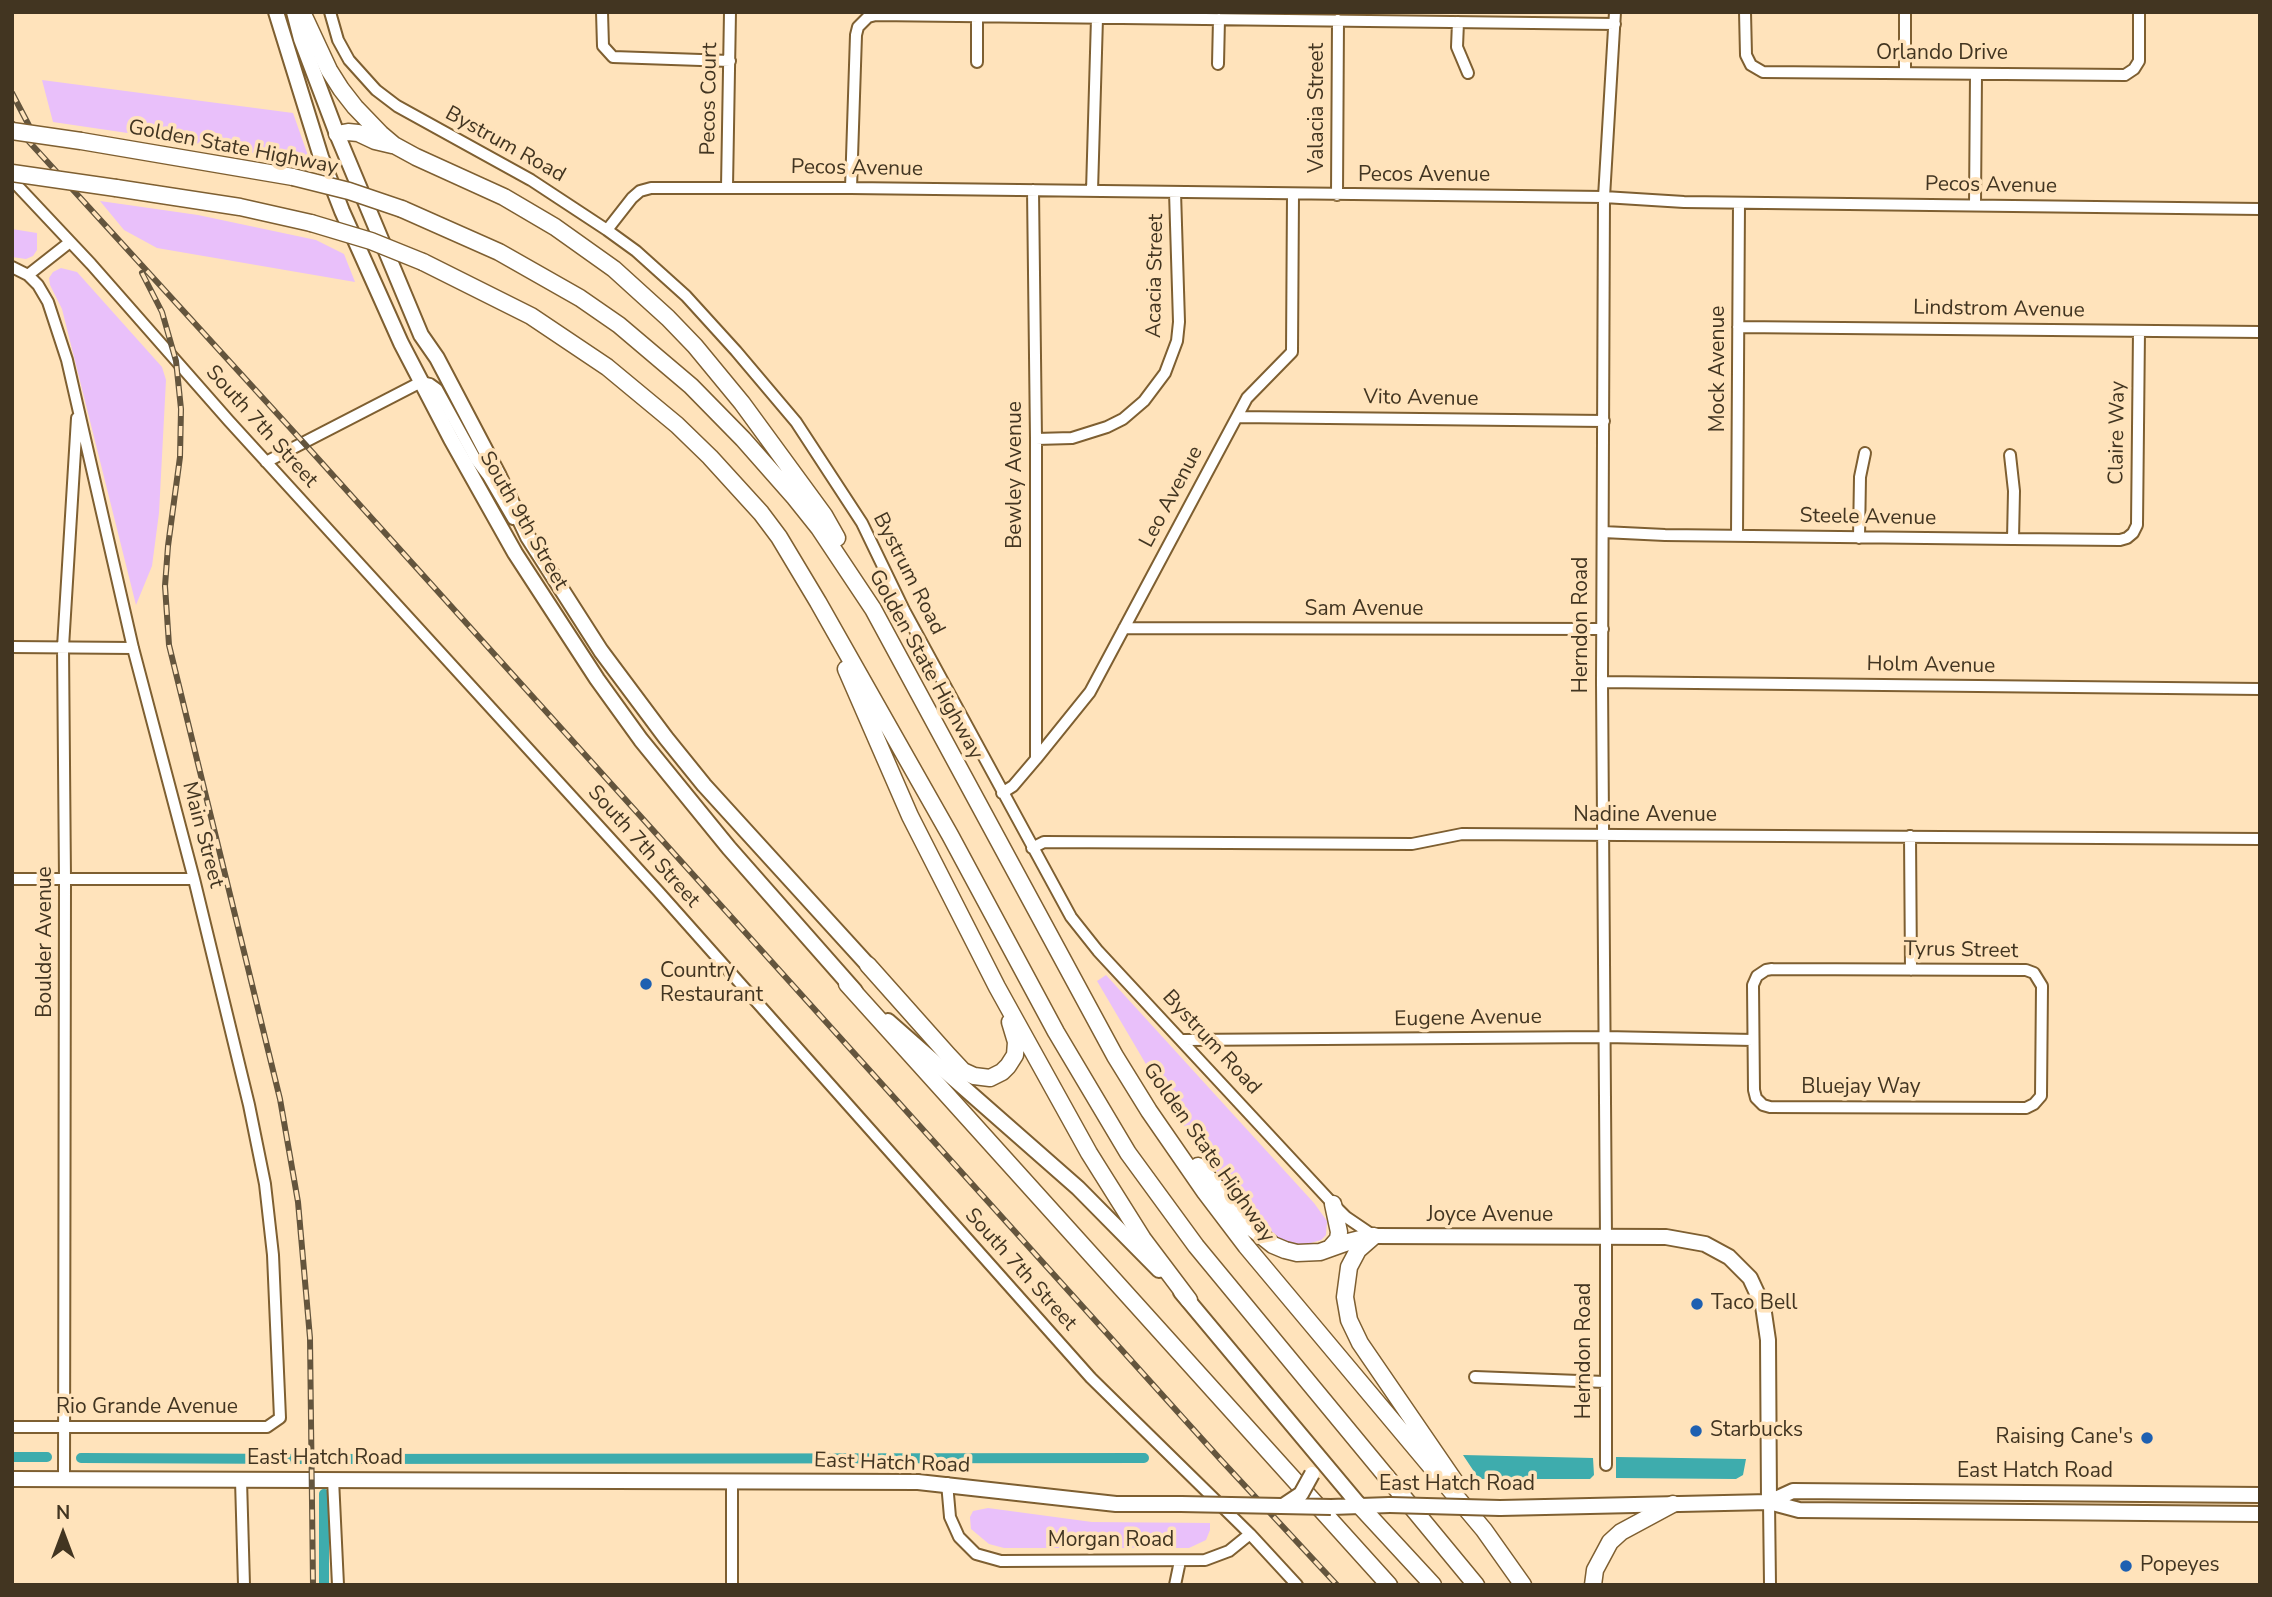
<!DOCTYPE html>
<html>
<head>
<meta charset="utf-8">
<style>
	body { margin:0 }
	#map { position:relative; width:2272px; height:1597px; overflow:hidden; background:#ffe3bb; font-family:"Nunito Sans",sans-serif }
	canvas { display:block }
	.frame { position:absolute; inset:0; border:14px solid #423521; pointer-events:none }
	.north { position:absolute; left:28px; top:1499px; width:70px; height:70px; -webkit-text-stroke:5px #ffe3bb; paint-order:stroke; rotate:0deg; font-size:19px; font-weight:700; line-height:28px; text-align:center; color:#423521 }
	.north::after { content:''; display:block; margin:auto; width:24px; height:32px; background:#423521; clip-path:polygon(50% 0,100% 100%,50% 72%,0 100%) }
</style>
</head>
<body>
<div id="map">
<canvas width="2272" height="1597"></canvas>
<div class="frame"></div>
<div class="north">N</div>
</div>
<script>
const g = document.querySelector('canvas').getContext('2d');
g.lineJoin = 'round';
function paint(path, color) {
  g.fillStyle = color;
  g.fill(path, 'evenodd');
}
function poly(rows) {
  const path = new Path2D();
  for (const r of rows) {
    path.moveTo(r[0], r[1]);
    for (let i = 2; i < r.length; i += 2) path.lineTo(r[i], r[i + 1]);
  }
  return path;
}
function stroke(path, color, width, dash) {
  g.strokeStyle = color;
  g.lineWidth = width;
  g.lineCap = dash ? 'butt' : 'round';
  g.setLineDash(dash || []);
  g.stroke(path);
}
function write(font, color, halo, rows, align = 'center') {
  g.font = font + ' "Nunito Sans",sans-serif';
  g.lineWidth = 7;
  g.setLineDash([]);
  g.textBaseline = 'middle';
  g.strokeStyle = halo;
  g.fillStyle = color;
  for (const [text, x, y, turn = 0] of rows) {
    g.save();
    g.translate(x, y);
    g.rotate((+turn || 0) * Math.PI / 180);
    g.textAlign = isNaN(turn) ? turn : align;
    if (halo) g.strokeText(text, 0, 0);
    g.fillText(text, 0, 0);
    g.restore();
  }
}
const green = poly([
	[42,80,293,113,311,164,229,148,53,122],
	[100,201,198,215,316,240,344,254,355,282,157,248,124,230],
	[12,229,37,233,37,250,33,256,26,259,12,257],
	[61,268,77,272,162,367,166,380,159,513,152,566,136,605,62,309,50,285,49,278,53,272],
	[1106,975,1314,1203,1327,1221,1326,1235,1321,1240,1301,1246,1284,1242,1271,1235,1256,1221,1201,1151,1170,1105,1097,981],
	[988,1508,1092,1522,1210,1523,1210,1530,1206,1540,1189,1548,1004,1548,989,1544,971,1529,970,1517,973,1511]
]);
const water = poly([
	[1463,1455,1593,1458,1594,1475,1590,1479,1479,1479],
	[1616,1457,1746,1459,1743,1475,1736,1479,1616,1478]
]);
const canal = poly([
	[12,1457,47,1457],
	[81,1458,307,1459],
	[318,1459,1144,1458],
	[324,1585,324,1494]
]);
const minor = poly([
	[330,12,338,40,349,60,376,90,397,106,531,180,607,230,636,251,686,296,736,351,796,422,862,523,904,610,1071,917,1098,951,1333,1204,1346,1217,1374,1236],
	[602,12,603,46,613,57,730,61],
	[1745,12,1746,55,1751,65,1763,72,2125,75,2134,69,2139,61,2139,12],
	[1458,22,1457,47,1468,73],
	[977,62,977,17],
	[1218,64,1219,19],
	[1905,73,1905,12],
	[12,180,91,264,229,421,658,891,1091,1378,1250,1534,1297,1585],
	[727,187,730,12],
	[851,188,856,35,858,27,868,17,876,15,1615,24],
	[1033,190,1036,439,1036,759],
	[1092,191,1097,18],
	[1337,195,1338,20],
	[1975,205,1976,74],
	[607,230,632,198,640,191,651,188,851,188,1604,197,1684,202,2260,209],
	[12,267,28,275,70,242],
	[1738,327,2260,332],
	[1237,417,1604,421],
	[1036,439,1072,438,1107,427,1123,419,1144,401,1165,373,1177,341,1179,322,1175,192],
	[2010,455,2014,491,2013,539],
	[266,462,421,382,430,384,437,389,476,460,488,476,513,519],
	[1603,532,1665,535,2013,539,2120,540,2127,538,2133,533,2137,525,2139,331],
	[1737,536,1739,203],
	[1859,538,1860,477,1865,453],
	[1124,628,1603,629],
	[12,647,133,648],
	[1602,682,2260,689],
	[1002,793,1013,786,1036,759,1090,692,1247,398,1292,352,1293,194],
	[1910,836,1911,970],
	[1032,848,1044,842,1412,844,1462,834,2260,839],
	[12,879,194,879],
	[1772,969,2026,970,2034,973,2042,986,2041,1096,2034,1104,2026,1108,1770,1107,1763,1105,1756,1098,1754,1090,1753,985,1757,976,1766,970,1772,969],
	[1183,1040,1605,1037,1753,1040],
	[1475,1377,1605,1382],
	[12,1427,267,1427,280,1418,273,1255,265,1184,249,1105,194,879,133,648,67,360,48,302,38,285,28,275],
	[1606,1465,1606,1238,1602,682,1604,197,1615,12],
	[64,1479,65,879,63,647,77,418],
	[333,1479,338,1585],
	[241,1480,244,1585],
	[732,1483,732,1585],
	[947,1483,950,1517,959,1537,976,1554,1001,1561,1205,1560,1229,1551,1250,1534],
	[1769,1502,1770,1585],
	[1175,1585,1180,1561]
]);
const major = poly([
	[276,12,321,157,342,211,401,343,451,439,515,553,597,679,641,740,729,848,855,991],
	[294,12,301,39,337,134,421,335,437,358,499,476,528,537,601,651,666,738,704,785,868,965],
	[888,1021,1078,1188,1159,1270],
	[1374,1236,1666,1237,1705,1244,1729,1257,1750,1278,1763,1306,1768,1340,1769,1502],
	[1181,1292,1360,1506],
	[12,1479,918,1482,1116,1504,1181,1504],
	[1769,1502,1793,1491,2260,1495],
	[1331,1507,1390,1505],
	[1500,1508,1769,1502,1799,1510,2260,1514]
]);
const highway = poly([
	[302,12,329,70,341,89,355,107,381,134,394,145,416,157,504,197,555,227,614,269,668,318,695,346,742,403,824,515,837,538],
	[337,134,348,132,358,133,375,141,392,145],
	[81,141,293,177],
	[116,188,240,207,311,223],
	[402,209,499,252,580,298,619,325,691,386,743,439,795,498,819,528,873,609,1115,1056,1149,1111,1205,1192,1246,1246,1484,1530,1523,1585],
	[423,262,531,316,607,367,677,425,710,457,761,513,779,537,818,602,950,835,1056,1032,1128,1153,1196,1246,1476,1585],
	[846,669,910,816,997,987,1089,1153,1143,1239,1189,1300],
	[868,965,949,1056,963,1071,974,1076,990,1078,1002,1072,1008,1066,1015,1055,1016,1042,1010,1022],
	[847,984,1389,1585],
	[1198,1166,1253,1229,1273,1245,1285,1250,1297,1253,1320,1252,1348,1242,1372,1236],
	[1374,1236,1358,1250,1349,1267,1345,1297,1349,1320,1360,1343,1456,1483],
	[1331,1247,1338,1239,1339,1232,1333,1204],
	[1360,1506,1433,1585],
	[1593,1585,1595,1570,1610,1542,1621,1532,1673,1504]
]);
const rail = poly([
	[12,93,36,139],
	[12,123,303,442,1221,1460,1337,1585],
	[142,273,162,312,176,361,181,409,180,457,168,546,165,586,169,645,280,1099,298,1202,310,1338,313,1585]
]);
const majorBridge = poly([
	[1181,1504,1331,1507],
	[1390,1505,1500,1508],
	[1283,1506,1301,1494,1312,1474]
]);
const highwayBridge = poly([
	[12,131,81,141],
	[12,173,116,188],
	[293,177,349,191,402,209],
	[311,223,371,241,423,262]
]);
const markers = [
	[646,984,7,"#1e60b1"],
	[1697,1304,7,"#1e60b1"],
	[1696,1431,7,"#1e60b1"],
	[2147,1438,7,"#1e60b1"],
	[2126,1566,7,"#1e60b1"]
];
const streetNames = [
	["Orlando Drive",1942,54],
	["Pecos Court",710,99,-89],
	["Valacia Street",1318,108,-90],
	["Bystrum Road",505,145,29],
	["Golden State Highway",233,148,11],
	["Pecos Avenue",857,169,1],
	["Pecos Avenue",1424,176],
	["Pecos Avenue",1991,186,1],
	["Acacia Street",1156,276,-89],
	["Lindstrom Avenue",1999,310,1],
	["Mock Avenue",1719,369,-90],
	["Vito Avenue",1421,399,1],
	["South 7th Street",261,427,48],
	["Claire Way",2118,433,-89],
	["Bewley Avenue",1016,475,-90],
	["Leo Avenue",1172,497,-62],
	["Steele Avenue",1868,518,1],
	["South 9th Street",523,521,60],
	["Bystrum Road",908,574,63],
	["Sam Avenue",1364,610],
	["Herndon Road",1582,625,-90],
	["Golden State Highway",925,665,61],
	["Holm Avenue",1931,666,1],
	["Nadine Avenue",1645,816],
	["Main Street",202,835,75],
	["South 7th Street",643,847,48],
	["Boulder Avenue",46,942,-90],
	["Tyrus Street",1961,951,1],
	["Eugene Avenue",1468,1019,-1],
	["Bystrum Road",1211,1043,47],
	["Bluejay Way",1861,1088],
	["Golden State Highway",1208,1153,55],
	["Joyce Avenue",1490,1216],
	["South 7th Street",1020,1270,48],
	["Herndon Road",1585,1351,-90],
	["Rio Grande Avenue",147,1408],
	["East Hatch Road",325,1459],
	["East Hatch Road",892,1464,2],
	["East Hatch Road",2035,1472],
	["East Hatch Road",1457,1485],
	["Morgan Road",1111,1541]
];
const poiNames = [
	["Country",660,972],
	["Restaurant",660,996],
	["Taco Bell",1711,1304],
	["Starbucks",1710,1431],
	["Raising Cane's",2133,1438,"right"],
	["Popeyes",2140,1566]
];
paint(green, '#e9c0fa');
paint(water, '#3eacad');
stroke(canal, '#3eacad', 10);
stroke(minor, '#7e5f31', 14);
stroke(major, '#7e5f31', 18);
stroke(highway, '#7e5f31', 19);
stroke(minor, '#fff', 10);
stroke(major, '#fff', 14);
stroke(highway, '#fff', 16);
stroke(rail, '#64553d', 6);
stroke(rail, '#ffe3bb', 3.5, [10]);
stroke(majorBridge, '#7e5f31', 18, []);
stroke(highwayBridge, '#7e5f31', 19, []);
stroke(majorBridge, '#fff', 14);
stroke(highwayBridge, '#fff', 16);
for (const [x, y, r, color] of markers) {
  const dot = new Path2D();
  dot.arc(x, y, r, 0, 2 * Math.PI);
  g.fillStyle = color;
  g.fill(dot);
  stroke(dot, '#ffe3bb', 2.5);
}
write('21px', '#423521', '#ffe3bb', streetNames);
write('21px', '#423521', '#ffe3bb', poiNames, 'left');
</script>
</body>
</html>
